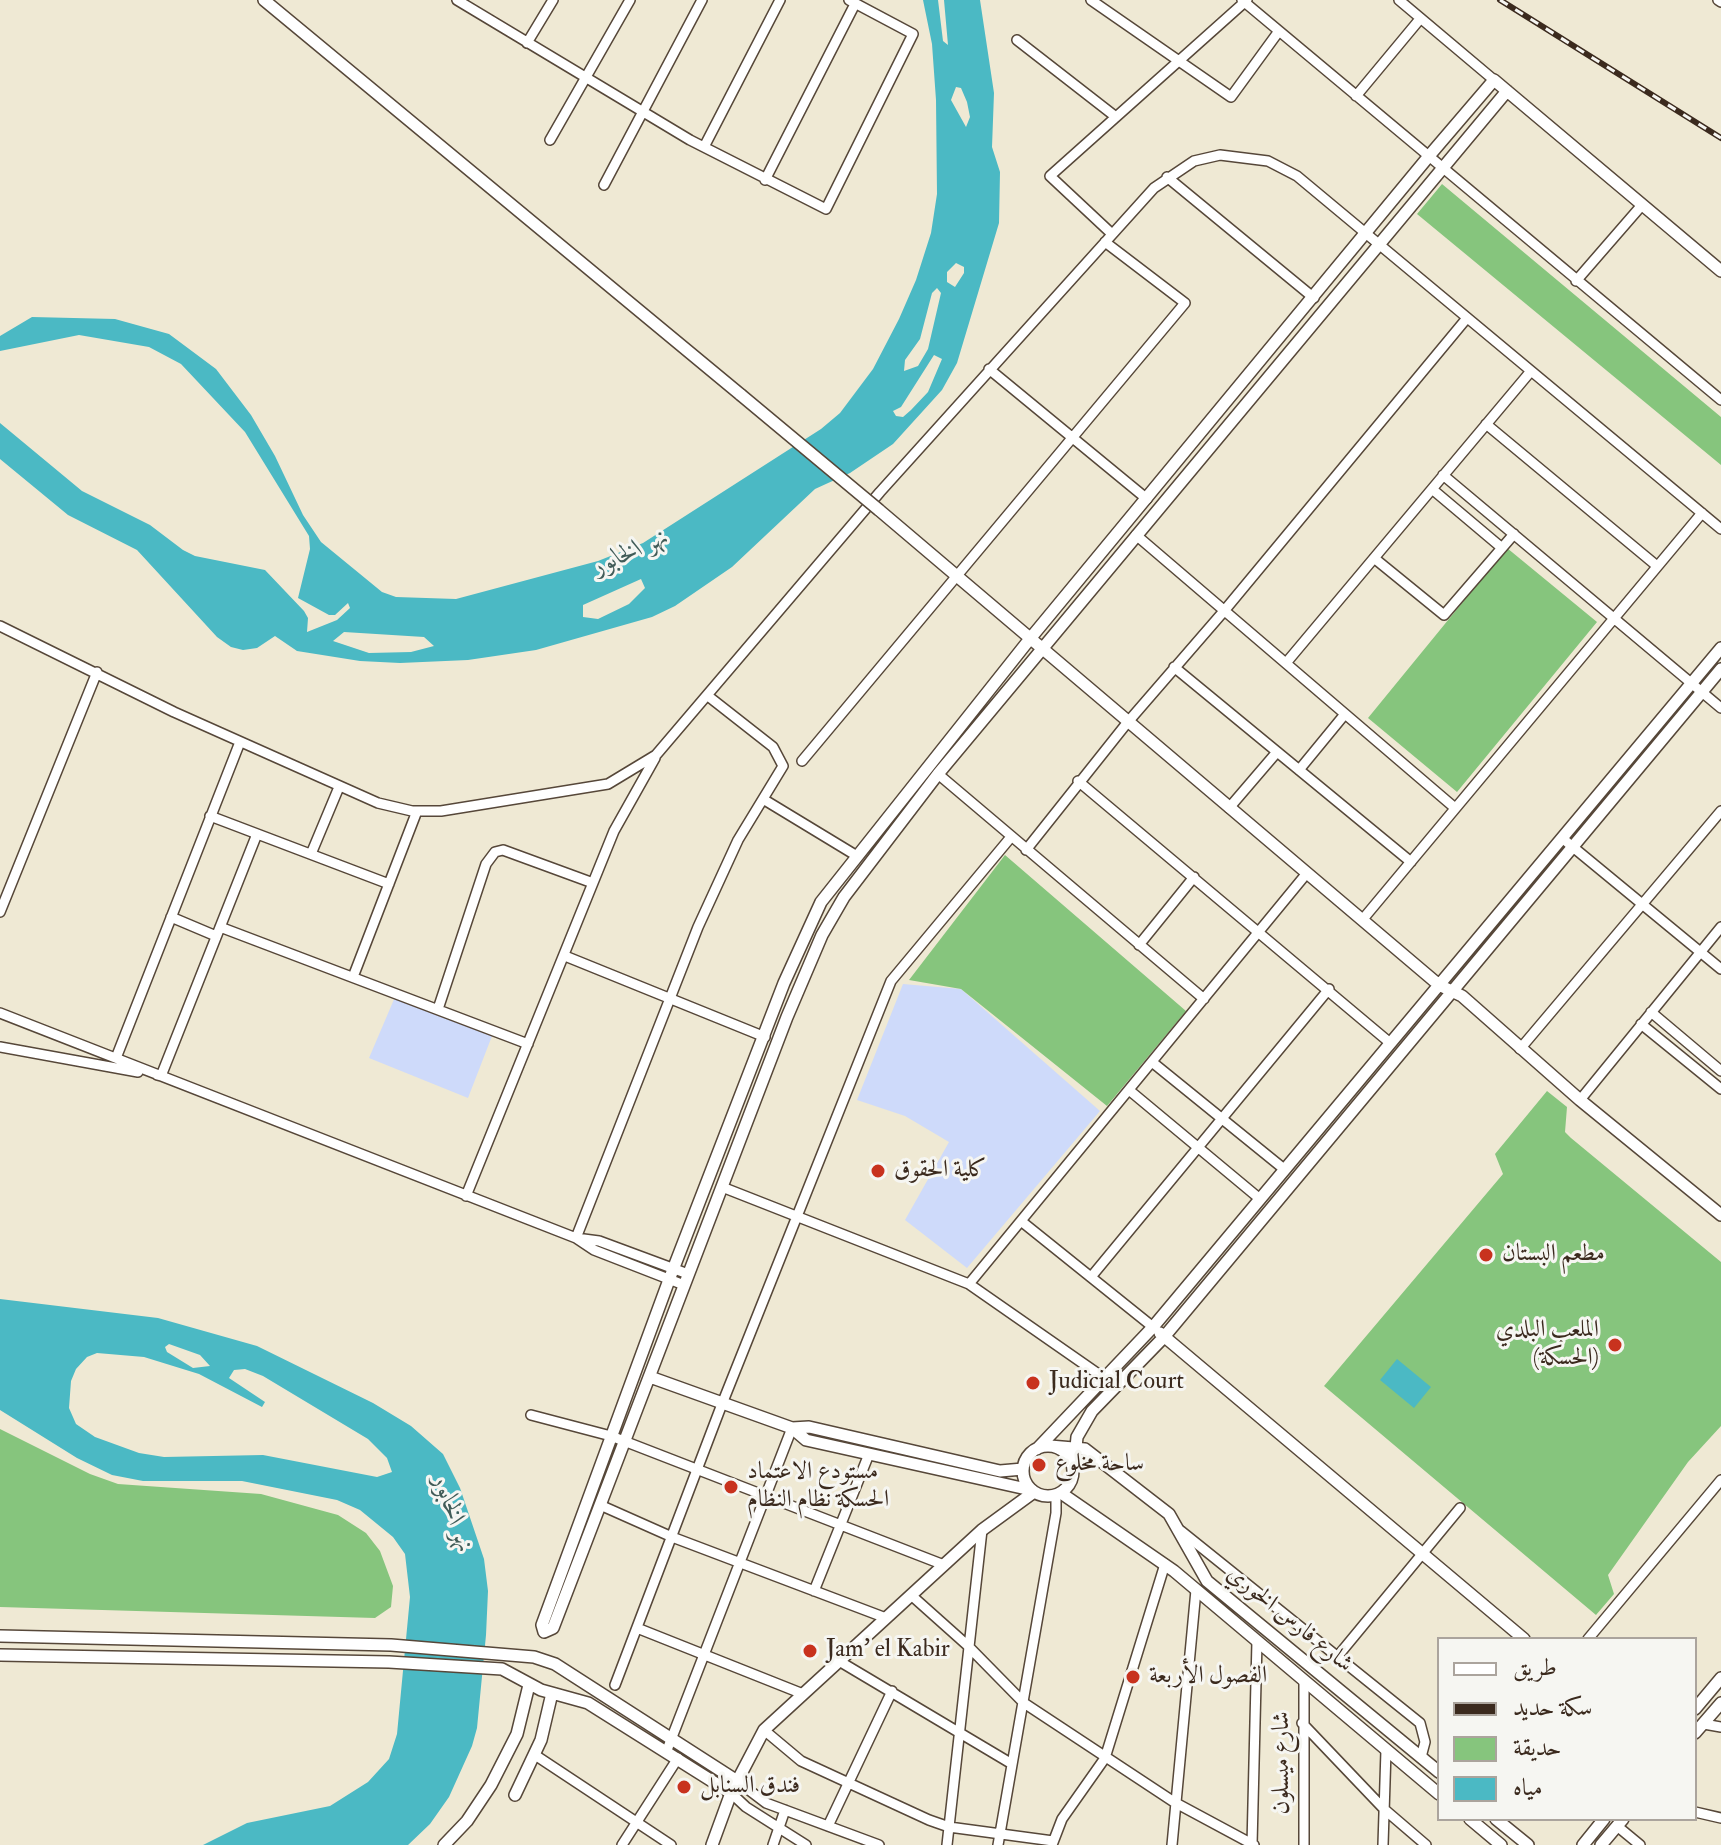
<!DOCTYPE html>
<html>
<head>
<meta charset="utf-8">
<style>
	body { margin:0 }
	#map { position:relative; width:1721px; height:1845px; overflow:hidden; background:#efe9d4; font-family:"IM FELL Double Pica",Amiri,serif }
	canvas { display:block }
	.legend { position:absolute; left:1437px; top:1637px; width:260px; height:184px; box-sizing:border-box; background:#f6f6f2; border:2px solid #aba49d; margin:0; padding:10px 14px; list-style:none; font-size:24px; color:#3b2a1e }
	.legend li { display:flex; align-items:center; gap:16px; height:40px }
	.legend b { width:40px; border:2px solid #aba49d }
</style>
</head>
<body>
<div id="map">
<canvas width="1721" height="1845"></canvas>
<ul class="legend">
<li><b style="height:10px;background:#fff"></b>طريق</li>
<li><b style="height:10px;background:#3b2a1e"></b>سكة حديد</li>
<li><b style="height:22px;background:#86c57d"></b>حديقة</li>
<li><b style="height:22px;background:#4bb9c4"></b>مياه</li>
</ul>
</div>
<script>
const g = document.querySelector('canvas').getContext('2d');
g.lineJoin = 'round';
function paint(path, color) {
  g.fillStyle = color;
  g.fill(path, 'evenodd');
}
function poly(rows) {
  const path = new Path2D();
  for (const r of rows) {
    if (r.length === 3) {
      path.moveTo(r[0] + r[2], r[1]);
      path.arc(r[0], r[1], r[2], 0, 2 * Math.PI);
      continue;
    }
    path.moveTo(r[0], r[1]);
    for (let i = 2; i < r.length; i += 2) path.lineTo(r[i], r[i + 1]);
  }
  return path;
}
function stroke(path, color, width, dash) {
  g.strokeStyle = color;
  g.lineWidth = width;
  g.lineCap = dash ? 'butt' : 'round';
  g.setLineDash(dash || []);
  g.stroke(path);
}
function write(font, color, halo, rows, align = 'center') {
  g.font = font + ' "IM FELL Double Pica",Amiri,serif';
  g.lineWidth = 6;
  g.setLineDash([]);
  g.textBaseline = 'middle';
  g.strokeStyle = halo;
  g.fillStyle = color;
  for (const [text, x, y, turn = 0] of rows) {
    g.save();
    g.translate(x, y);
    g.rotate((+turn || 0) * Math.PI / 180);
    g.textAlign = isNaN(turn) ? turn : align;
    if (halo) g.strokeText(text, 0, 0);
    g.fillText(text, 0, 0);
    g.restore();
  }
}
const built = poly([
	[903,984,961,989,1100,1111,967,1268,905,1220,949,1142,905,1116,857,1100],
	[395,997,492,1036,468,1098,369,1058]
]);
const green = poly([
	[1442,184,1721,417,1721,465,1417,214],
	[1507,548,1597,622,1457,792,1368,718],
	[1005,855,1186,1011,1107,1106,961,989,909,980],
	[1547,1091,1567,1107,1565,1132,1571,1138,1721,1262,1721,1426,1688,1462,1608,1575,1614,1594,1596,1615,1324,1386,1503,1174,1495,1154],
	[0,1429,90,1474,118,1484,261,1494,338,1515,366,1533,380,1551,393,1586,391,1607,375,1618,0,1607]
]);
const water = poly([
	[923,0,938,0,943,41,948,45,944,0,980,0,994,93,992,147,1000,172,999,223,957,363,942,390,893,444,850,473,815,489,732,567,675,606,652,617,536,650,468,660,400,663,360,661,297,651,275,636,257,648,243,650,231,647,217,637,137,550,68,515,0,459,0,423,82,491,150,525,183,550,195,556,265,570,304,611,308,618,307,632,337,620,350,608,348,603,335,615,329,615,298,598,310,549,309,536,245,432,181,364,149,347,79,335,0,351,0,336,32,317,115,319,169,334,216,369,251,415,275,456,303,515,321,542,382,592,396,597,456,599,598,561,643,543,821,429,840,413,873,369,899,319,916,280,931,233,937,194,936,100,932,44],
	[956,87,961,88,967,102,970,117,966,127,951,100],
	[956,263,964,267,964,273,955,287,947,282,947,272],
	[937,288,941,293,928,349,918,366,904,371,905,360,920,339,932,293],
	[934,355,942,359,928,392,911,410,903,417,896,416,893,411,901,407],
	[641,579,645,588,629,604,598,619,583,617,583,605],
	[344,632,424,637,434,646,411,652,369,653,333,641],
	[0,1299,158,1318,257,1346,373,1403,411,1426,443,1454,460,1488,484,1559,488,1591,486,1635,477,1728,472,1746,449,1797,430,1824,408,1845,203,1845,247,1823,330,1806,368,1782,389,1759,397,1734,410,1597,405,1554,393,1537,360,1510,337,1500,242,1481,143,1481,112,1475,77,1458,0,1410],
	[169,1344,200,1355,210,1366,193,1368,167,1352,165,1347],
	[97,1353,144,1357,199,1374,262,1407,265,1402,229,1378,234,1370,245,1369,263,1376,368,1439,387,1458,392,1472,377,1477,263,1455,164,1457,139,1453,95,1437,76,1424,69,1408,71,1381,76,1369,87,1357],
	[1397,1359,1431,1387,1414,1408,1380,1380]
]);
const minor = poly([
	[457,0,690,140,826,209,913,34,849,0],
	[1091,0,1231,97,1279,31],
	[1242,0,1721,400],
	[1399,0,1494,80],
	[1718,0,1721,2],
	[1017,40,1116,117],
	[527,43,553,0],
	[1356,96,1420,19],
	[550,140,630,0],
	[704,147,780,0],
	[1167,177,1314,298],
	[765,180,855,4],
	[604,185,702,0],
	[1112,234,1050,176,1247,0],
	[1576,281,1642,205],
	[989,369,1147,499],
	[1486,424,1657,566],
	[1443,475,1721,708],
	[1432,489,1502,548],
	[1136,535,1455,808],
	[1374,558,1444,615,1514,534],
	[0,626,174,712,378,803,412,811,441,811,608,784,656,755,880,492,1154,188,1194,161,1220,155,1268,161,1297,176,1721,529],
	[1286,663,1531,371],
	[1174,667,1411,862],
	[802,761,1185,303,1105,242],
	[1299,770,1345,714],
	[938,774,1204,999],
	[1078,781,1389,1042],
	[763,799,857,856],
	[1229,808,1277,752],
	[210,816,389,884],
	[1562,838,1721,969],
	[1026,850,1127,723,1224,611,1467,318],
	[311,854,339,787],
	[0,912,97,672],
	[171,917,216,936],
	[1363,919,1702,513],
	[220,927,528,1044],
	[1139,945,1194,877],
	[565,956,765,1037],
	[353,977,417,811],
	[438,1009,486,864,495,852,503,850,593,883],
	[1651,1012,1721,1071],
	[0,1013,576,1238,594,1250,684,1285],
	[1641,1024,1721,1089],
	[0,1047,138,1072],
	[1520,1049,1721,811],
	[116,1058,240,742],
	[1152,1062,1284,1169],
	[157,1075,161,1076,257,834],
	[1129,1090,1260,1199],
	[1580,1100,1721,927],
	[722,1187,969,1284,1104,1378],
	[466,1196,614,831,655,758],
	[1021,1221,1153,1327],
	[576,1238,698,927,738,840,783,766,773,747,708,696],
	[576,1238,599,1241,688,1274],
	[1091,1277,1329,989],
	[969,1284,1307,873],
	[531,1415,611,1436,944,1565],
	[600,1505,672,1537,886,1618],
	[1181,1531,1420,1723,1425,1742,1421,1757],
	[814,1591,869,1454],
	[911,1595,967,1645,1024,1703,1174,1802,1254,1845],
	[637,1628,803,1694],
	[1588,1639,1721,1480],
	[1337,1657,1460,1508],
	[839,1661,1012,1764],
	[615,1685,722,1404,891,981,1011,837],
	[1302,1723,1384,1809,1426,1845],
	[1704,1724,1721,1727],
	[764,1730,801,1761,929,1820,949,1827,1053,1841],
	[667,1750,792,1428],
	[535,1755,671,1845],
	[737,1781,766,1803,879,1845],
	[731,1793,746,1807,806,1845],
	[1695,1812,1721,1818],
	[828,1826,892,1691],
	[1617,1826,1640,1845],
	[622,1845,678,1758],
	[773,1845,785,1810],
	[947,1845,982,1530],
	[998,1845,1056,1513,1056,1495],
	[1052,1845,1062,1819,1105,1758,1165,1564],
	[1172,1845,1196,1590],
	[1252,1845,1257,1641],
	[1304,1845,1304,1681],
	[1383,1845,1386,1750]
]);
const tertiary = poly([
	[264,0,741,395],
	[1507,91,938,774,844,897,822,935,787,1017,553,1628,544,1632,542,1625,669,1280,784,983,821,902,1029,640,1429,156,1494,80,1507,91,1721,271],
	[879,510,1439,985,1462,996,1580,1100,1721,1215],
	[1160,1333,1524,1639],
	[650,1377,792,1428,806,1440,1031,1490],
	[792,1428,809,1427,1000,1471,1023,1469],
	[1048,1471,25],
	[1050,1446,1085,1449,1169,1514,1207,1581,1439,1772],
	[1037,1449,1153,1327,1721,648],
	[1074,1469,1077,1437,1092,1411,1164,1337,1721,669],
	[1061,1493,1174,1571,1439,1794],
	[0,1636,391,1645,534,1657,555,1664,737,1781],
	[0,1655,389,1662,502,1669,541,1690,588,1703,731,1793],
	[1695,1709,1721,1678],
	[1695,1733,1721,1703],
	[515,1795,541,1740,552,1693],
	[1470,1819,1501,1845],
	[1496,1819,1528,1845],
	[444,1845,467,1821,491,1785,517,1734,529,1685],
	[712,1845,731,1793,764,1730,982,1530,1034,1492],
	[1583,1845,1604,1819],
	[1601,1845,1623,1819]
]);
const rail = poly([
	[1500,0,1721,138]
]);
const tertiaryBridge = poly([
	[741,395,879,510]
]);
const markers = [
	[878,1171,8,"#c8321e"],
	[1486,1255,8,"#c8321e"],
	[1615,1345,8,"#c8321e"],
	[1033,1383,8,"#c8321e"],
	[1039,1465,8,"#c8321e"],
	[731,1487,8,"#c8321e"],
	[810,1651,8,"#c8321e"],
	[1133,1677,8,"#c8321e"],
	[684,1787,8,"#c8321e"]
];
const poiNames = [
	["كلية الحقوق",894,1171],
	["مطعم البستان",1502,1255],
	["الملعب البلدي",1599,1331,"right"],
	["(الحسكة)",1599,1359,"right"],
	["Judicial Court",1049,1383],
	["ساحة مخلوع",1055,1465],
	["مستودع الاعتماد",747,1473],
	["الحسكة نظام النظام",747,1501],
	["Jam' el Kabir",826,1651],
	["الفصول الأربعة",1149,1677],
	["فندق السنابل",700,1787]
];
const streetNames = [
	["شارع فارس الخوري",1289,1620,39],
	["شارع ميسلون",1283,1763,-90]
];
const waterNames = [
	["نهر الخابور",631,553,-24],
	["نهر الخابور",452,1514,71]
];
paint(built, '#cedafa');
paint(green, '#86c57d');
paint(water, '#4bb9c4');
stroke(minor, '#564739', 12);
stroke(tertiary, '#564739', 14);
stroke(minor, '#fff', 9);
stroke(tertiary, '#fff', 11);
stroke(rail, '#3b2a1e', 6);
stroke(rail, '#f6f6f2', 3, [9]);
stroke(tertiaryBridge, '#564739', 14, []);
stroke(tertiaryBridge, '#fff', 11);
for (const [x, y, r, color] of markers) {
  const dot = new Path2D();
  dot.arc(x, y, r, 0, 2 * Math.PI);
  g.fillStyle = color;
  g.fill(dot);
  stroke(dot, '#f6f6f2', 3);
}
write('24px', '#3b2a1e', '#f6f6f2', poiNames, 'left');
write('24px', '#3b2a1e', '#f6f6f2', streetNames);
write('italic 26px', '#415c58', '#f6f6f2', waterNames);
</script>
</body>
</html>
